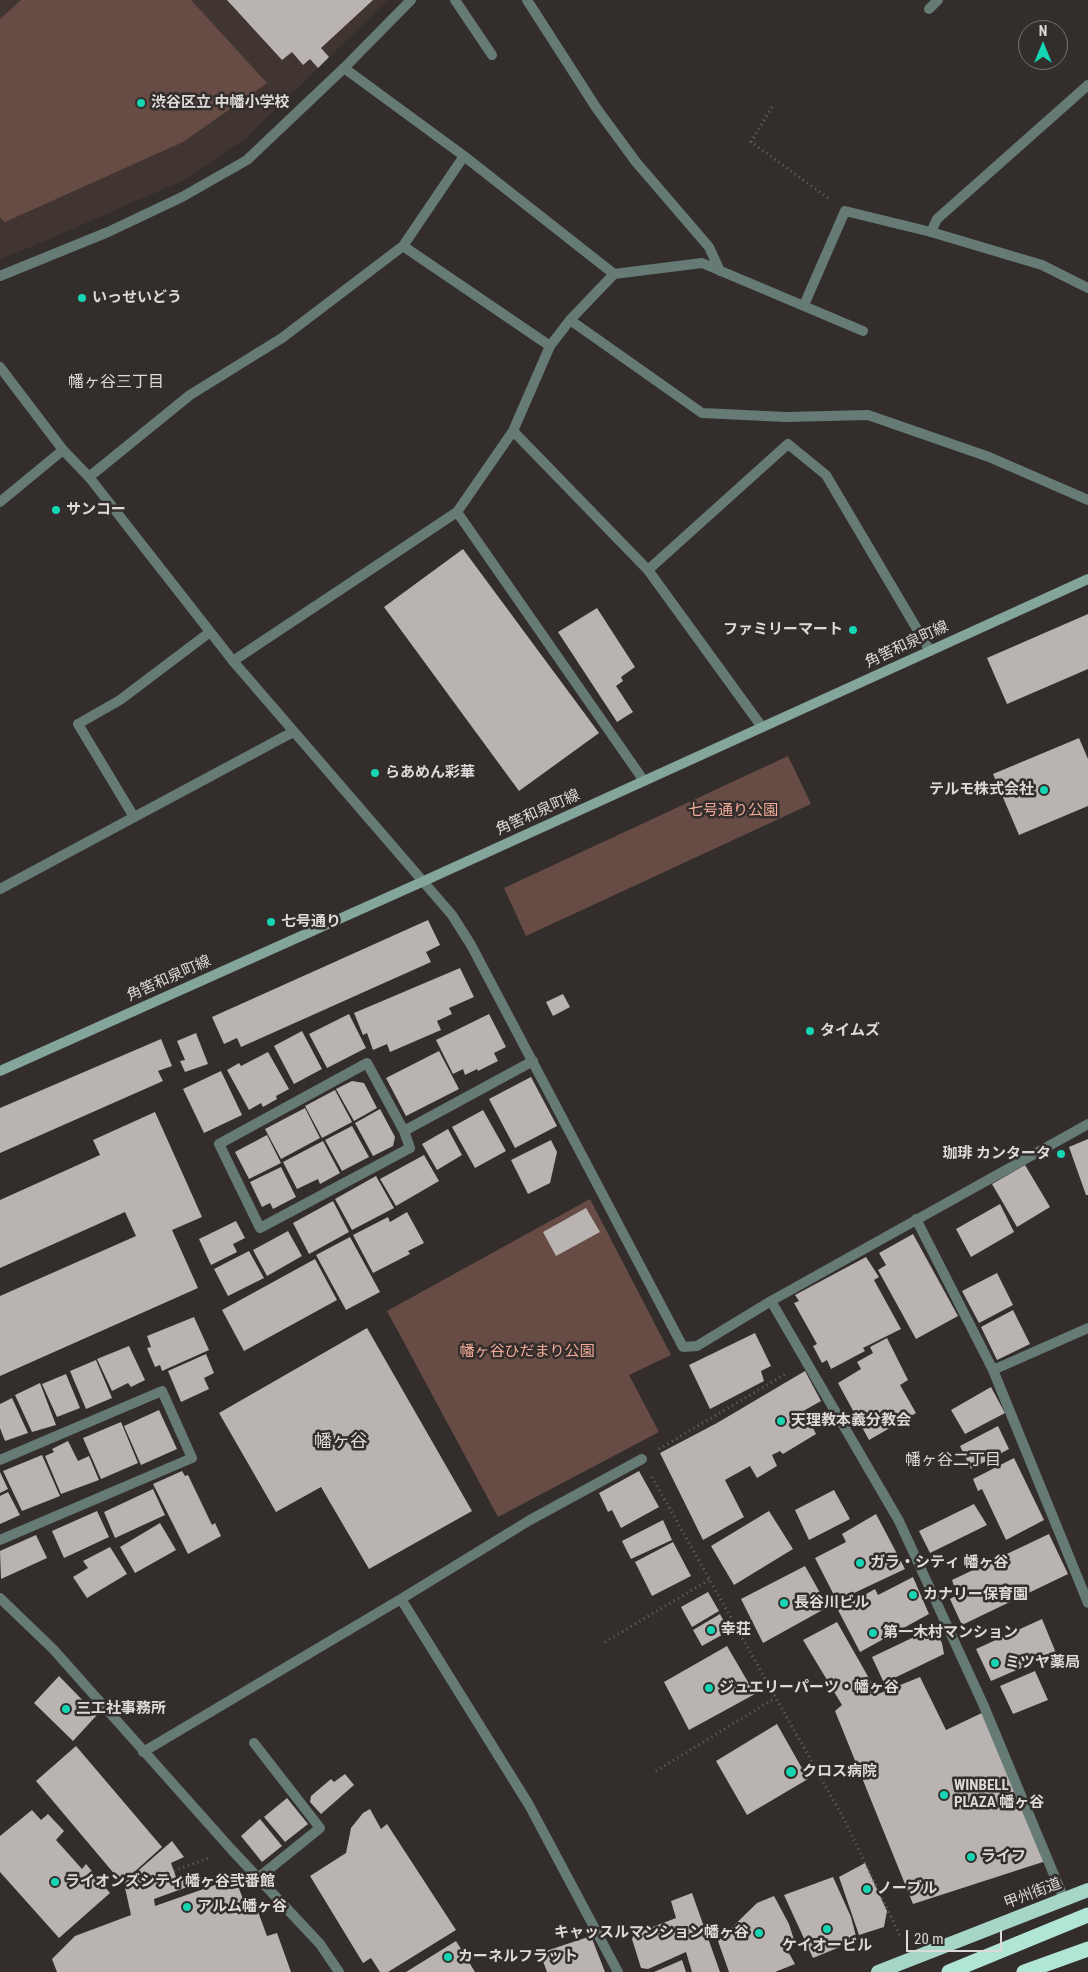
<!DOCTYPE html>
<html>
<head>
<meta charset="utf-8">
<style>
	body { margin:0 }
	#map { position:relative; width:1088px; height:1972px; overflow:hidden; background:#332d2c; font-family:"Roboto Condensed",sans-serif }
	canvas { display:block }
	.north { position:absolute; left:1018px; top:20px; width:50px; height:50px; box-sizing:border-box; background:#332d2c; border:1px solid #777271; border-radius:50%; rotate:0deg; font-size:14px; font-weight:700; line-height:20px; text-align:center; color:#dddad9 }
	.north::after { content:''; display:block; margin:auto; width:18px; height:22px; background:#15d5b3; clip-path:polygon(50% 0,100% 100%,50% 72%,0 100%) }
	.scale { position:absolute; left:906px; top:1930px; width:96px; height:22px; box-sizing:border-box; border:2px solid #dddad9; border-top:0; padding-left:6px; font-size:15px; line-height:18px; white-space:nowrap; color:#dddad9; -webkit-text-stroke:4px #332d2c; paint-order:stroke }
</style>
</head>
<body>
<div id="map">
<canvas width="1088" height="1972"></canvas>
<div class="north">N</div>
<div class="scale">20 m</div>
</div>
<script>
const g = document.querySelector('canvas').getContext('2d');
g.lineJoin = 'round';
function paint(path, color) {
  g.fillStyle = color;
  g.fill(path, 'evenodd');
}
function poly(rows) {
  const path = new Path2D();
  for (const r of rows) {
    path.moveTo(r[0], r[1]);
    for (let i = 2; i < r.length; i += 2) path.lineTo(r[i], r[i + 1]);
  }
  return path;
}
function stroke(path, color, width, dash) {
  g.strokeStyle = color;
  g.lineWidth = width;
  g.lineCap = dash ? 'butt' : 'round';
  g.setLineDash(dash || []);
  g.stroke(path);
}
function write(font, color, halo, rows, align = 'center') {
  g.font = font + ' "Roboto Condensed","Noto Sans JP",sans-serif';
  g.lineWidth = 5;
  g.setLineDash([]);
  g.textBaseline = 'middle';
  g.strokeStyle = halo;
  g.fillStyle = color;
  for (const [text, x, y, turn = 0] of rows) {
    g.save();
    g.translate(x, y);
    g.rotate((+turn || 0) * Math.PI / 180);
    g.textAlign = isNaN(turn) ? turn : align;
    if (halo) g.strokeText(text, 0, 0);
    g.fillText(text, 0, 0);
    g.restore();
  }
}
const built = poly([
	[0,0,388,0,245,139,184,180,31,247,0,259]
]);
const green = poly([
	[21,0,191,0,267,83,183,142,5,222,0,217,0,19],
	[788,756,811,804,526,936,504,888],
	[590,1199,671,1355,629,1375,659,1432,498,1517,387,1311]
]);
const building = poly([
	[227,0,373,0,321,48,329,57,318,68,310,59,303,65,292,52,282,60],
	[463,549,599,733,519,791,384,607],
	[597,608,635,667,621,677,623,681,616,686,633,712,617,722,558,632],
	[1088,614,1088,669,1007,704,987,658],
	[1079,738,1088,759,1088,806,1019,835,993,774],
	[428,920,440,945,426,952,431,962,241,1047,237,1038,224,1044,212,1017],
	[460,968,474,997,449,1008,452,1014,437,1021,441,1030,390,1052,387,1044,373,1050,367,1033,363,1035,354,1013],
	[563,994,570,1007,553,1016,546,1002],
	[349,1014,366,1048,327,1068,309,1034],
	[489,1014,506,1047,494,1053,498,1061,478,1071,477,1069,465,1075,463,1069,453,1074,436,1040],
	[302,1031,322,1069,294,1084,274,1046],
	[196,1033,208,1064,185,1072,180,1061,185,1060,177,1041],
	[161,1039,172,1066,158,1071,163,1081,0,1153,0,1108],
	[439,1051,459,1089,406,1116,386,1078],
	[268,1052,289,1089,276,1096,277,1099,263,1107,261,1103,249,1110,227,1070,239,1063,241,1066],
	[221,1071,242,1115,204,1133,183,1089],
	[531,1077,557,1126,515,1148,489,1099],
	[352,1081,364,1083,377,1108,354,1121,336,1089],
	[335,1090,352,1122,322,1138,305,1106],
	[305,1108,320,1138,281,1159,265,1129],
	[380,1109,395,1137,393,1146,373,1156,355,1123],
	[483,1110,506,1151,475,1168,452,1127],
	[155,1112,202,1217,172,1230,198,1288,0,1376,0,1296,136,1236,125,1212,0,1268,0,1200,100,1155,93,1140],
	[352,1126,369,1157,342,1171,325,1140],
	[448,1129,462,1155,437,1170,422,1144],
	[267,1135,281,1163,249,1179,235,1152],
	[1088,1139,1088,1195,1086,1195,1069,1147],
	[551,1140,557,1152,550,1183,528,1194,511,1160],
	[323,1141,340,1173,320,1184,318,1179,297,1189,283,1162],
	[424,1155,439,1181,396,1206,380,1179],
	[1025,1165,1050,1207,1017,1227,992,1184],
	[281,1167,296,1197,273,1209,270,1203,262,1207,250,1182],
	[376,1176,394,1208,352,1230,335,1199],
	[333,1201,349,1232,309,1254,293,1223],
	[1000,1204,1014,1232,971,1257,956,1229],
	[586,1208,600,1232,556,1256,543,1232],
	[407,1212,424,1243,408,1251,410,1254,373,1273,353,1235,388,1217,390,1222],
	[236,1221,245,1238,233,1244,237,1252,211,1265,199,1239],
	[288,1231,302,1256,267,1276,253,1250],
	[913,1234,958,1316,916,1339,878,1270,886,1265,879,1253],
	[350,1237,380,1292,346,1310,316,1255],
	[249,1251,264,1278,228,1296,214,1269],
	[866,1257,879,1277,874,1280,901,1329,863,1348,865,1351,831,1369,827,1360,822,1363,813,1346,817,1344,794,1303,799,1301,795,1295],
	[315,1259,337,1300,244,1351,222,1310],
	[997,1273,1013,1305,979,1323,962,1291],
	[1013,1310,1030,1344,997,1360,981,1327],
	[194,1317,209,1350,162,1371,160,1365,155,1367,147,1348,151,1347,147,1336],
	[367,1328,472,1511,369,1569,321,1487,276,1512,219,1413],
	[755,1333,771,1366,761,1371,764,1381,710,1409,689,1365],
	[887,1338,908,1380,900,1385,916,1413,869,1440,838,1383,861,1369,857,1362,873,1353,870,1347],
	[129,1346,145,1380,131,1387,128,1383,112,1391,97,1359],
	[206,1354,214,1373,204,1378,209,1389,181,1402,168,1371],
	[96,1360,112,1398,86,1409,70,1371],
	[805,1371,821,1401,798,1414,802,1421,809,1420,816,1434,783,1454,780,1451,772,1455,777,1466,757,1478,750,1466,725,1480,744,1517,703,1540,660,1453,717,1423],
	[66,1374,80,1408,57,1417,42,1384],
	[40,1383,56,1425,32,1432,15,1395],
	[991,1387,1005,1413,965,1434,951,1410],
	[12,1398,28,1433,5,1441,0,1428,0,1404],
	[159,1410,177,1449,141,1465,124,1426],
	[121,1422,138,1463,101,1479,83,1438],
	[998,1426,1009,1449,971,1469,960,1446],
	[68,1441,78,1461,89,1456,99,1480,61,1494,45,1456,54,1452,52,1449],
	[42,1455,60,1496,22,1511,3,1471],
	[1014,1458,1044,1520,1006,1540,982,1489,978,1491,973,1479],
	[182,1471,185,1476,188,1475,212,1525,215,1523,221,1536,188,1554,153,1484],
	[639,1471,659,1507,621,1528,612,1510,608,1512,599,1493],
	[0,1472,8,1489,0,1493],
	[153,1489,165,1515,115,1538,104,1512],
	[834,1490,850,1519,809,1540,795,1510],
	[8,1492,20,1515,0,1524,0,1496],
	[974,1504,987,1525,930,1553,919,1531],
	[97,1511,109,1537,64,1558,52,1531],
	[769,1511,793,1549,734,1585,711,1546],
	[876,1514,905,1569,837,1601,815,1558,846,1542,842,1534],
	[663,1520,672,1540,631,1559,622,1541],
	[160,1523,176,1550,135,1573,120,1547],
	[1049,1534,1068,1574,962,1625,950,1599,957,1595,952,1580],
	[36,1535,47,1558,1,1579,0,1551],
	[673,1542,691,1576,652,1596,635,1562],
	[110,1547,127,1574,87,1598,73,1577,88,1568,83,1561],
	[805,1566,828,1607,763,1643,741,1599],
	[913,1577,929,1614,860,1652,838,1610,875,1589,878,1595],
	[708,1592,719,1611,692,1627,681,1607],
	[720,1614,729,1631,702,1646,693,1630],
	[1042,1619,1056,1653,991,1681,976,1649],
	[837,1622,878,1694,920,1677,946,1730,984,1712,1046,1861,913,1904,835,1711,842,1705,803,1640],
	[933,1628,942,1643,944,1654,884,1683,872,1657],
	[727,1646,755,1694,689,1730,664,1682],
	[1035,1671,1048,1700,1013,1714,1000,1686],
	[59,1676,97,1715,73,1741,34,1703],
	[777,1724,808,1779,747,1815,716,1761],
	[76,1746,162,1847,122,1883,36,1781],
	[345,1774,354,1785,321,1814,310,1802,311,1796,331,1779,334,1782],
	[287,1798,308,1824,285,1842,264,1817],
	[370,1809,381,1829,387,1824,456,1930,388,1972,380,1972,371,1958,363,1963,310,1876,346,1853,351,1828,363,1813],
	[32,1810,41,1820,48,1814,64,1831,56,1840,82,1869,86,1864,110,1893,59,1938,0,1872,0,1836],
	[260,1819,282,1846,262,1862,241,1836],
	[172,1841,184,1857,171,1863,177,1880,187,1877,190,1886,154,1899,155,1906,235,1878,248,1912,257,1909,267,1936,277,1933,291,1972,57,1972,52,1959,75,1936,131,1915,124,1883],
	[865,1863,887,1911,884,1927,859,1935,839,1877],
	[833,1877,851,1917,857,1940,813,1958,784,1895],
	[692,1893,720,1972,692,1972,686,1952,648,1969,641,1968,632,1939,634,1934,676,1918,671,1901],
	[774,1896,789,1924,795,1943,785,1946,795,1964,775,1972,729,1972,718,1941,757,1903],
	[591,1936,605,1972,547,1972,540,1953],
	[456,1941,475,1972,406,1972],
	[682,1960,686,1972,654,1972]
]);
const path = poly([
	[772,107,751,142,828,198],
	[659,1449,787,1373],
	[652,1477,845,1821,901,1938],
	[605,1642,709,1580],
	[656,1771,775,1698],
	[174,1871,211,1857]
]);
const service = poly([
	[455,0,492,55],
	[527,0,597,109,636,162,709,247,720,271],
	[929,9,938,0],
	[344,68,464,156,614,274],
	[403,246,464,156],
	[804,305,845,211,931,232,1042,265,1088,288],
	[570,320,702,413,786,417,868,415,989,457,1088,500],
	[513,431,648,570,762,727],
	[89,477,190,395,282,338,403,246,550,346],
	[0,502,63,450],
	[457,512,644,781],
	[648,570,788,444,826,475,930,651],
	[233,661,457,512,513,431,550,346,570,320,614,274,702,263,863,331],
	[134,817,78,724,120,700,210,632],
	[404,1131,367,1063,219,1144,260,1228,410,1148,404,1131,533,1061],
	[916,1219,993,1370,1088,1603],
	[771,1301,899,1521,983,1704,1064,1899],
	[993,1370,1088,1328],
	[0,1460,162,1391,192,1458,0,1540],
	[401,1599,529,1805,618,1972],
	[254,1743,320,1828,258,1878],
	[143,1752,401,1599,530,1520,642,1459]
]);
const minor = poly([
	[931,232,937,219,1088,85],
	[0,276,108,232,182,197,247,160,344,68,411,0],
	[0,367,63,450,89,477,233,661,452,915,471,945,683,1347,697,1346,771,1301,1088,1124],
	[0,889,293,732],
	[0,1598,53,1649,231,1849,320,1944,339,1972]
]);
const secondary = poly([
	[0,1071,424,881,1088,579]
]);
const trunk = poly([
	[878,1972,1088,1890]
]);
const motorway = poly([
	[949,1972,1088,1915],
	[1024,1972,1088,1949]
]);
const markers = [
	[141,103,5,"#15d5b3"],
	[82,298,5,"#15d5b3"],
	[56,510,5,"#15d5b3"],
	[853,630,5,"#15d5b3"],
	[375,773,5,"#15d5b3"],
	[1044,790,5,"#15d5b3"],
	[271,922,5,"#15d5b3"],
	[810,1031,5,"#15d5b3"],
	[1061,1154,5,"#15d5b3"],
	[781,1421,5,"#15d5b3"],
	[860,1563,5,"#15d5b3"],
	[913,1595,5,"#15d5b3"],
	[784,1603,5,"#15d5b3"],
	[711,1630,5,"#15d5b3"],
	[873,1633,5,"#15d5b3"],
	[995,1663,5,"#15d5b3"],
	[709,1688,5,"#15d5b3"],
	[66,1709,5,"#15d5b3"],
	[791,1772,6,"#15d5b3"],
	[944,1795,5,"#15d5b3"],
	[971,1857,5,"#15d5b3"],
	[55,1882,5,"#15d5b3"],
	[867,1889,5,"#15d5b3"],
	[187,1907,5,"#15d5b3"],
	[827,1929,5,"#15d5b3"],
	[759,1933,5,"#15d5b3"],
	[448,1957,5,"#15d5b3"]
];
const poiNames = [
	["渋谷区立 中幡小学校",151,103],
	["いっせいどう",92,298],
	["サンコー",66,510],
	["ファミリーマート",843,630,"right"],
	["らあめん彩華",385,773],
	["テルモ株式会社",1034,790,"right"],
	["七号通り",281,922],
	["タイムズ",820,1031],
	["珈琲 カンタータ",1051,1154,"right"],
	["天理教本義分教会",791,1421],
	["ガラ・シティ 幡ヶ谷",870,1563],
	["カナリー保育園",923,1595],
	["長谷川ビル",794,1603],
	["幸荘",721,1630],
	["第一木村マンション",883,1633],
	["ミツヤ薬局",1005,1663],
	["ジュエリーパーツ・幡ヶ谷",719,1688],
	["三工社事務所",76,1709],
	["クロス病院",802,1772],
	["WINBELL",954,1786],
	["PLAZA 幡ヶ谷",954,1803],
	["ライフ",981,1857],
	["ライオンズシティ幡ヶ谷弐番館",65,1882],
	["ノーブル",877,1889],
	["アルム幡ヶ谷",197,1907],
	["キャッスルマンション幡ヶ谷",749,1933,"right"],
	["ケイオービル",827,1946,"center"],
	["カーネルフラット",458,1957]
];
const streetNames = [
	["角筈和泉町線",907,645,-25],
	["角筈和泉町線",538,813,-24],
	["角筈和泉町線",169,979,-24],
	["甲州街道",1033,1894,-21]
];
const parkNames = [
	["七号通り公園",733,811],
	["幡ヶ谷ひだまり公園",527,1352]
];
const neighbourhoodNames = [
	["幡ヶ谷三丁目",116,383],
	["幡ヶ谷二丁目",953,1461]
];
const quarterNames = [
	["幡ヶ谷",341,1442]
];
paint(built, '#413532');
paint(green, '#674c45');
paint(building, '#b9b3b1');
stroke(path, '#6b6665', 3, [1, 4]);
stroke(service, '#667b75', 10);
stroke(minor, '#667b75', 10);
stroke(secondary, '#84a59c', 10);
stroke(trunk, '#a6d6c8', 14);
stroke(motorway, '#b1e5d6', 15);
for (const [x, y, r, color] of markers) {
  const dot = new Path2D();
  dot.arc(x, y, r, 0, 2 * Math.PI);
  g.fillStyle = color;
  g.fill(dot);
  stroke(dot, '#332d2c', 2);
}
write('bold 15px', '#dddad9', '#332d2c', poiNames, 'left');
write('15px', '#dddad9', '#332d2c', streetNames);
write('15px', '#f2ac99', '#332d2c', parkNames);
write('16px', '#dddad9', '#332d2c', neighbourhoodNames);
write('18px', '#dddad9', '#332d2c', quarterNames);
</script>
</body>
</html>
